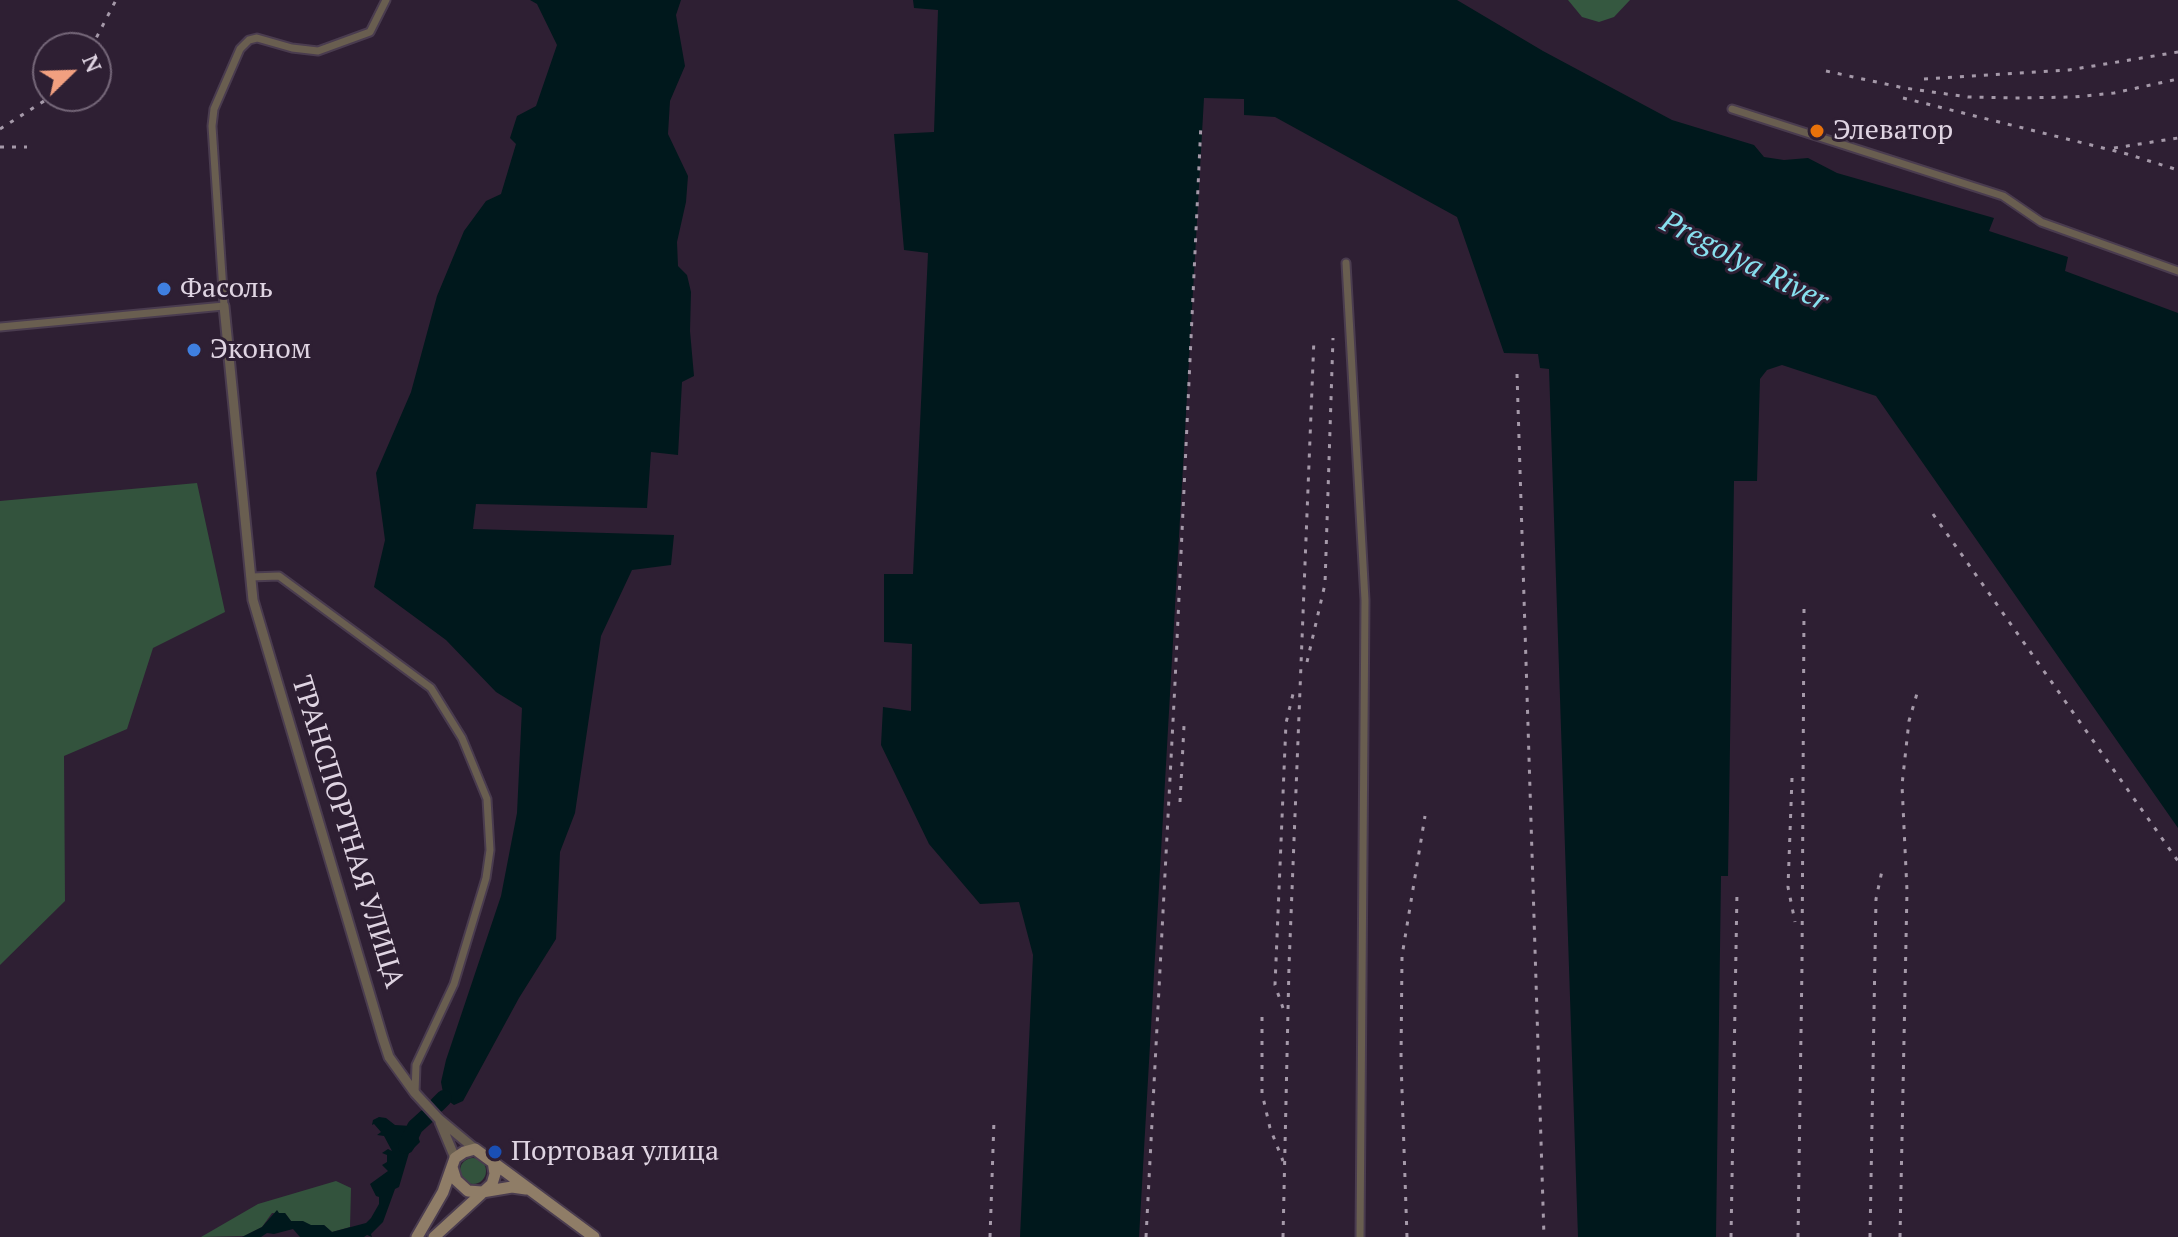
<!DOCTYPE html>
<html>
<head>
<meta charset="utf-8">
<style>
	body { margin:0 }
	#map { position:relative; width:2178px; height:1237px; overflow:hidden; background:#2e1f33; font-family:"PT Serif",serif }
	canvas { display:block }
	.north { position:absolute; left:32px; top:32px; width:80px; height:80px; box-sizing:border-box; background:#2e1f33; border:2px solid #756779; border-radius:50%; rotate:67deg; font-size:22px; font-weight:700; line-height:32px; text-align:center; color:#dfd4e2 }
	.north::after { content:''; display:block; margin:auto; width:28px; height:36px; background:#f2a080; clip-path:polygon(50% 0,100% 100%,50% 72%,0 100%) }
</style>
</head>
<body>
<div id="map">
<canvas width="2178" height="1237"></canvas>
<div class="north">N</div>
</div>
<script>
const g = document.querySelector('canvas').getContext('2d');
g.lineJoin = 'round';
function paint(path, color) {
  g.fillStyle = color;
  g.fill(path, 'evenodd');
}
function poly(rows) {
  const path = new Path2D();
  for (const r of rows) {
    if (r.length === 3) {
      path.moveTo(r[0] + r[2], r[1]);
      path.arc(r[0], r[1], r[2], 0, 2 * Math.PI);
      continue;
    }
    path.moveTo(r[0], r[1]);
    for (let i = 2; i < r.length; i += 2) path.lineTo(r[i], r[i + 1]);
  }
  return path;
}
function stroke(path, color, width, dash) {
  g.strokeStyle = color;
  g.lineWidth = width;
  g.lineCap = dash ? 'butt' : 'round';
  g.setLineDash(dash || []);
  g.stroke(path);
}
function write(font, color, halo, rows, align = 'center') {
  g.font = font + ' "PT Serif",serif';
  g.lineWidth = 6;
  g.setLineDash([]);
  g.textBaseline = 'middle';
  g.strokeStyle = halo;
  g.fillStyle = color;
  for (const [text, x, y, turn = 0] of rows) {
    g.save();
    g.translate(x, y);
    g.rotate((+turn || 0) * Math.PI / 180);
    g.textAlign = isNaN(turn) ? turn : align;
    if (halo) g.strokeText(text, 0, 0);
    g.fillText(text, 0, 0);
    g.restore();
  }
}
const green = poly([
	[197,483,225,612,153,648,127,729,64,756,65,901,0,965,0,501],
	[473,1171,13],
	[336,1181,351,1188,350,1227,343,1229,332,1232,324,1225,310,1225,291,1221,285,1213,272,1213,262,1227,244,1236,201,1237,258,1204]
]);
const forest = poly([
	[1568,0,1630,0,1614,17,1599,22,1582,17]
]);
const water = poly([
	[530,0,681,0,676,15,685,66,670,101,668,134,688,176,686,202,677,242,678,266,687,275,691,292,690,331,694,376,682,382,678,455,651,452,647,508,476,504,473,529,674,535,671,565,632,570,601,636,575,813,560,852,556,939,519,998,463,1101,454,1105,444,1098,441,1082,446,1060,501,896,517,813,522,708,496,692,446,640,374,587,385,540,376,473,411,392,437,296,464,231,486,201,501,194,516,144,510,138,517,116,536,106,557,45,537,4],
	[913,0,1457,0,1543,51,1672,120,1754,145,1764,157,1784,160,1808,158,1837,173,1994,218,1989,231,2068,257,2065,271,2178,313,2178,828,1876,396,1782,365,1767,370,1760,379,1757,481,1734,481,1728,876,1721,876,1716,1237,1578,1237,1549,369,1540,368,1538,354,1504,353,1457,217,1275,117,1244,115,1244,99,1204,98,1139,1237,1020,1237,1033,955,1019,902,980,904,929,844,881,745,883,707,911,711,912,644,884,642,884,574,913,574,928,253,904,250,894,134,934,132,938,10,914,8],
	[379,1117,386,1118,395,1125,411,1126,416,1131,420,1142,409,1153,399,1187,395,1189,383,1222,371,1234,372,1237,367,1235,364,1237,300,1237,293,1229,274,1234,267,1233,261,1237,242,1237,262,1227,277,1210,279,1213,285,1213,291,1221,303,1221,311,1225,324,1225,332,1232,366,1223,371,1218,379,1204,379,1197,376,1196,370,1184,388,1171,382,1165,387,1162,387,1155,382,1153,388,1149,392,1151,384,1136,377,1135,381,1132,374,1124,372,1125,373,1120]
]);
const river = poly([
	[437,1105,444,1098],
	[406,1146,415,1127,426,1117]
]);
const minor = poly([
	[1732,109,2003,196,2041,222,2178,271],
	[1346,263,1365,600,1360,1237],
	[0,327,224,306,212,126,214,109,240,49,249,40,257,38,292,48,318,51,370,32,386,0],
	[251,577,279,576,431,688,462,738,487,799,490,850,486,878,454,984,416,1065,415,1093]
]);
const tertiary = poly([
	[224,306,253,600,383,1039,389,1057,415,1093,439,1119,475,1149],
	[440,1122,455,1158]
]);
const secondary = poly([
	[452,1167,456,1180,468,1191,482,1192,512,1187,526,1189],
	[417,1237,443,1192,455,1158,464,1152,475,1149,594,1237],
	[434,1237,492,1184,495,1174,493,1161]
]);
const rail = poly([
	[91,48,116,0],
	[1826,71,1904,88,1968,97,2015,98,2074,97,2114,93,2178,79],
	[1924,79,2069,70,2178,52],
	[1903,98,2127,154,2178,170],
	[0,129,52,96],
	[0,147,27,147],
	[2114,148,2178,138],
	[1517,374,1544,1237],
	[1933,514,2178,861],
	[1307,662,1325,584,1333,338],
	[1792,778,1788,887,1795,922],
	[1180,802,1184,726],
	[1283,1008,1275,985,1286,723,1293,694],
	[1262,1017,1262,1093,1270,1128,1283,1161],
	[990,1237,994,1120],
	[1146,1237,1175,683,1201,123],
	[1283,1237,1289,966,1314,338],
	[1407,1237,1401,1061,1402,956,1425,816],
	[1731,1237,1737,892],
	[1798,1237,1802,965,1804,608],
	[1870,1237,1876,899,1883,866],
	[1900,1237,1907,891,1902,785,1909,721,1918,690]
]);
const markers = [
	[1817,131,8,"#e8710a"],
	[164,289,8,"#3f7fe0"],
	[194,350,8,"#3f7fe0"],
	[495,1152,8,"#1a4fb4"]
];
const poiNames = [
	["Элеватор",1833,131],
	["Фасоль",180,289],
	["Эконом",210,350],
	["Портовая улица",511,1152]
];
const streetNames = [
	["ТРАНСПОРТНАЯ УЛИЦА",347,832,73]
];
const waterNames = [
	["Pregolya River",1744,262,27]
];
paint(green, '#33533d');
paint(forest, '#355840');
paint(water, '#00181c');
stroke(river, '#00181c', 16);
stroke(minor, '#4a3c4f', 11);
stroke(tertiary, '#4a3c4f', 13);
stroke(secondary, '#4a3c4f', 15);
stroke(minor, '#695e50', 7);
stroke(tertiary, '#695e50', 9);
stroke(secondary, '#8f7d67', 11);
stroke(rail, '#a599a9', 3, [4, 8]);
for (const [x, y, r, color] of markers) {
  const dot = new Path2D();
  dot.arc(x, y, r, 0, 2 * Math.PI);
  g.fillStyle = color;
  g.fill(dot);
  stroke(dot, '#2e1f33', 3);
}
write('28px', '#dfd4e2', '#2e1f33', poiNames, 'left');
write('28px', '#dfd4e2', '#2e1f33', streetNames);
write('italic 30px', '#88e0ef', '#2e1f33', waterNames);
</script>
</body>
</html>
